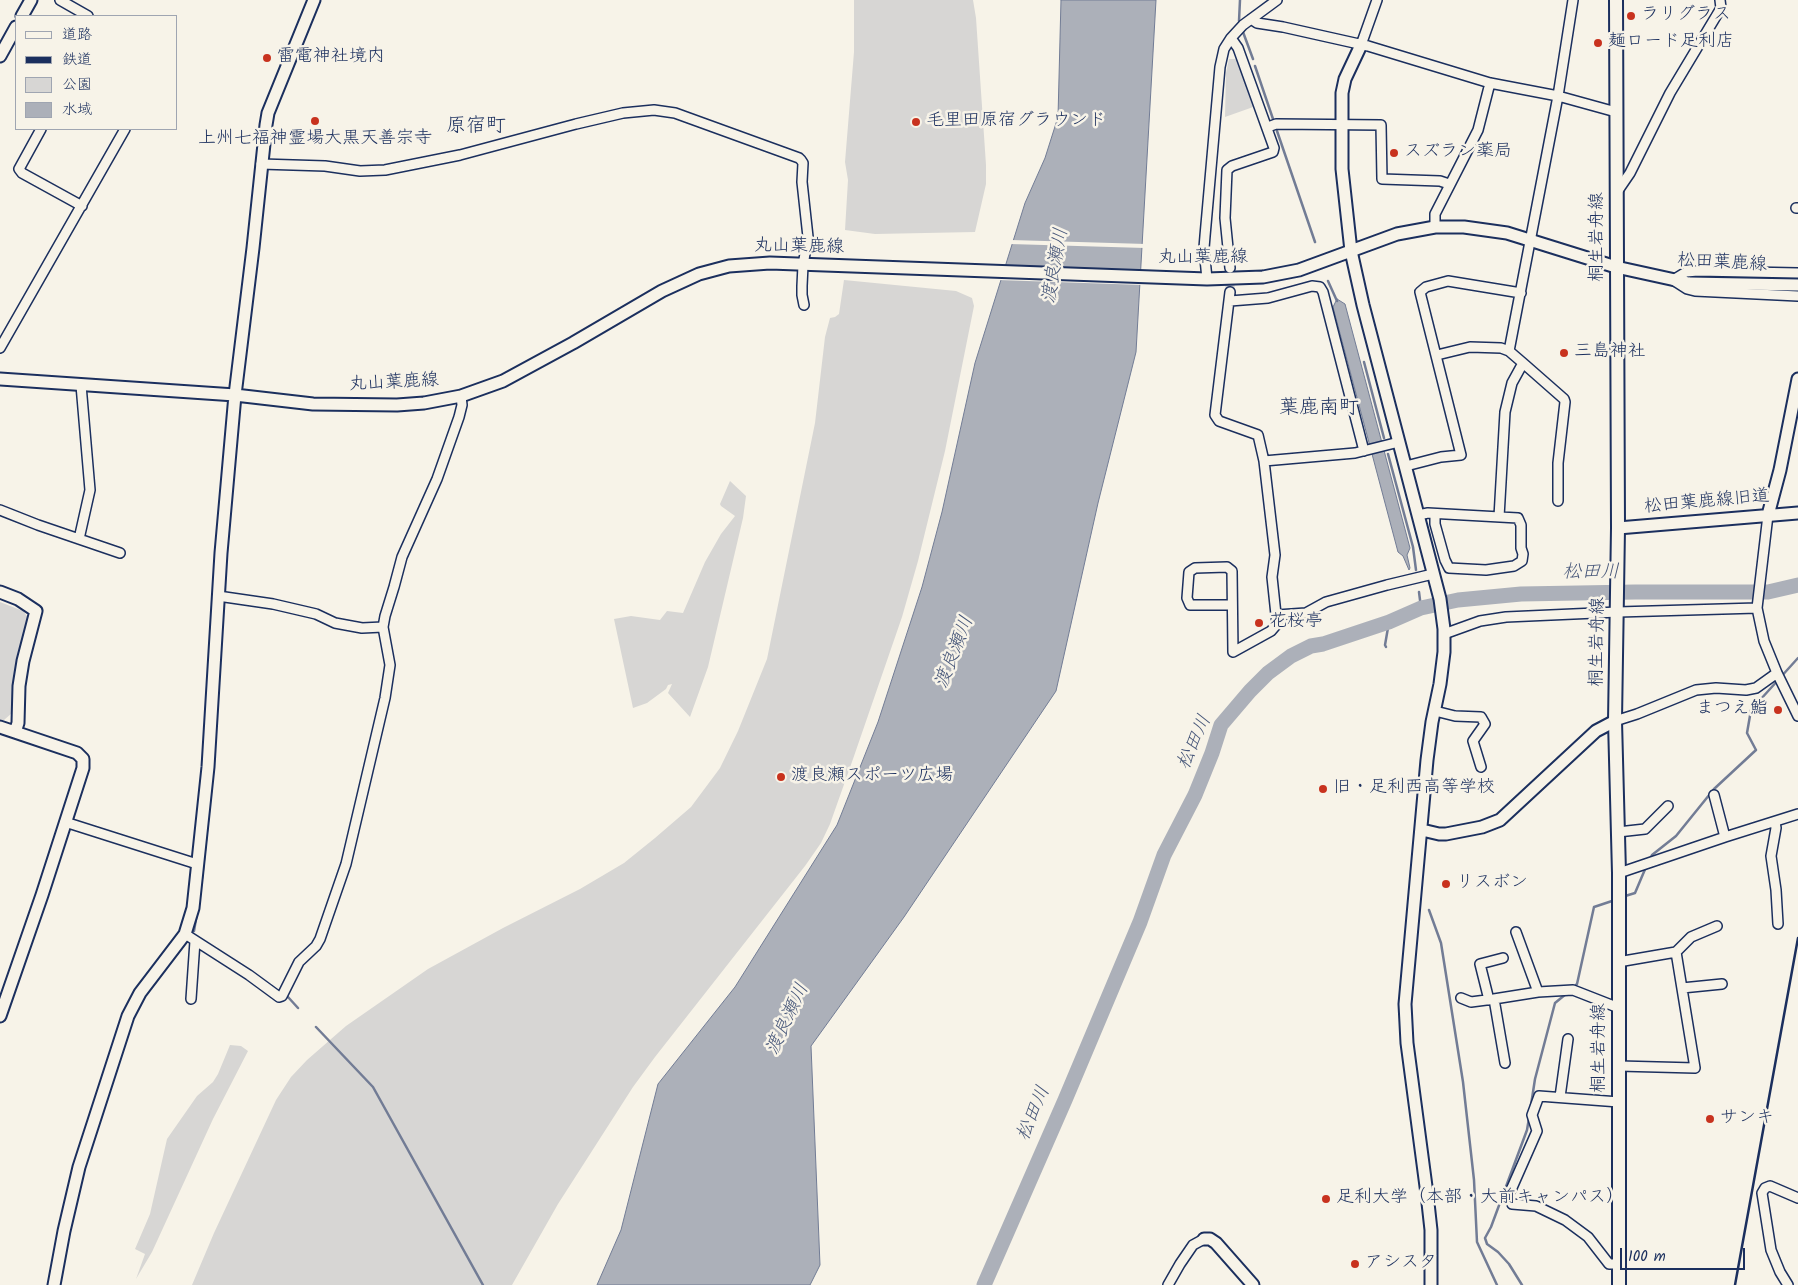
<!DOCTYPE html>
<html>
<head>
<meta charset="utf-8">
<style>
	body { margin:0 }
	#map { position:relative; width:1798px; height:1285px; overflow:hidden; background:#f7f3e8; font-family:Kalam,"Klee One",sans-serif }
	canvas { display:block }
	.legend { position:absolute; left:15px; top:15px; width:162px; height:115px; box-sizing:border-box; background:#f7f3e8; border:1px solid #9fa5b1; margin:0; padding:6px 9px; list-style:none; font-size:15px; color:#1b2f5e }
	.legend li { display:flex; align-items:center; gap:10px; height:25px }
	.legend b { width:25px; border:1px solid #9fa5b1 }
	.scale { position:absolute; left:1620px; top:1248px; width:125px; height:22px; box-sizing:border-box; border:2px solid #1b2f5e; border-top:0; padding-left:6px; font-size:15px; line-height:18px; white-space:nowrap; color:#1b2f5e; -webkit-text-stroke:4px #f7f3e8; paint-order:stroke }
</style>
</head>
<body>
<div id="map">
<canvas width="1798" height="1285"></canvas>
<ul class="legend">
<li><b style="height:6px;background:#f7f3e8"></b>道路</li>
<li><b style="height:6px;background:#1b2f5e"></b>鉄道</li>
<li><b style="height:14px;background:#d7d6d4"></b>公園</li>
<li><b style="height:14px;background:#acb0b9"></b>水域</li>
</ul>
<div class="scale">100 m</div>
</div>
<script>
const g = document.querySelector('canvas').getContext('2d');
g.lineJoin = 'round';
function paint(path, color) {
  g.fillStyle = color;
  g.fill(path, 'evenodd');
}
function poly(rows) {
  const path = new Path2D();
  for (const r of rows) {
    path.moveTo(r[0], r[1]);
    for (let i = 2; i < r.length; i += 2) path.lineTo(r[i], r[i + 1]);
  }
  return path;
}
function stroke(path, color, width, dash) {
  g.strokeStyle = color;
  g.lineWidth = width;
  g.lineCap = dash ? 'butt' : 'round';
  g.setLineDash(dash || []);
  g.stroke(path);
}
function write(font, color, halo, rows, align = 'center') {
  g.font = font + ' Kalam,"Klee One",sans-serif';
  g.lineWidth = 5;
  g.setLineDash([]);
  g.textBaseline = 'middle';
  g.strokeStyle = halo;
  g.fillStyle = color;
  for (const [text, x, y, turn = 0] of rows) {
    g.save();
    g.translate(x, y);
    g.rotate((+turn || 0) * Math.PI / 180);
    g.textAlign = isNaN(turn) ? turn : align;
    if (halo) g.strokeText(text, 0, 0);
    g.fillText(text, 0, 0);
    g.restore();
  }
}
const green = poly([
	[854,0,973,0,976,18,986,165,986,184,975,232,875,234,845,230,848,180,845,162,854,52],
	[1229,59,1235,59,1241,62,1256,106,1225,117,1226,73],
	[844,280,956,291,972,298,974,306,945,451,918,561,902,617,853,759,830,824,821,843,805,866,655,1057,633,1087,558,1204,512,1285,192,1285,214,1233,276,1100,291,1077,307,1060,346,1026,428,969,503,928,580,889,624,863,655,838,691,807,720,768,738,731,767,659,815,423,825,337,830,318,835,317,839,314],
	[730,481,746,496,743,518,708,667,690,717,668,693,672,684,668,685,666,689,647,703,633,708,614,619,631,616,660,620,667,611,683,613,705,562,721,534,735,516,721,506,720,504],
	[0,602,23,611,27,616,27,621,14,677,12,713,4,720,0,720],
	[230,1045,241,1046,248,1051,213,1119,152,1252,136,1279,145,1254,135,1249,150,1214,167,1139,197,1096,213,1082,218,1074]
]);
const water = poly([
	[1061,0,1156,0,1136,352,1098,503,1056,691,904,917,811,1046,820,1265,810,1285,597,1285,621,1230,658,1084,735,987,837,825,878,722,922,587,942,512,975,363,1025,203,1045,158,1058,117,1061,0],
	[1337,299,1345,304,1410,548,1407,555,1410,568,1409,570,1403,556,1398,552,1333,307,1337,299]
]);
const pier = poly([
	[1011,240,1146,244,1145,248,1010,244],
	[1002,268,1144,273,1143,285,998,280]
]);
const stream = poly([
	[1239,21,1240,0],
	[1243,32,1253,59],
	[1255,66,1273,119],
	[1277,131,1315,242],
	[1328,281,1337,301],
	[1364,362,1384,438],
	[1388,454,1413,547,1416,570],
	[1419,592,1421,608],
	[1386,647,1385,645,1389,622],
	[1650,859,1652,855,1676,836,1714,789,1756,750,1747,733,1751,710,1798,658],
	[202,878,211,791],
	[1622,897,1635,893,1646,867],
	[1429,910,1441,943,1463,1082,1474,1180,1477,1242,1497,1285],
	[194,931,197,913],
	[1574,987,1577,984,1594,907,1615,900],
	[288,997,298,1008],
	[316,1027,373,1087,483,1285],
	[1531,1105,1535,1079,1555,1003,1566,994],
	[1522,1285,1509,1264,1498,1252,1487,1244,1485,1238,1491,1227,1527,1130,1529,1118]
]);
const river = poly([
	[984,1285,1065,1100,1140,922,1164,855,1195,795,1212,753,1221,725,1250,691,1268,673,1291,656,1311,646,1323,644,1389,622,1421,608,1458,600,1521,594,1635,592,1768,592,1798,585]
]);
const streetTunnel = poly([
	[1230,268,1230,292]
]);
const street = poly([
	[60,0,88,16],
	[1251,19,1257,23,1283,27,1368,46,1490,83,1558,96,1616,112],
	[1361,45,1377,0],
	[1268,127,1276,124,1381,125,1382,179,1440,181,1449,184],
	[41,129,19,169,22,173,82,206],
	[261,164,325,166,360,171,385,170,460,155,576,124,623,113,654,110,675,113,799,158,801,160,803,163,802,182,808,237,803,265,802,286,802,295,804,305],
	[1617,192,1630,173,1670,93,1721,8,1720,0],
	[1796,208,1798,208],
	[1435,227,1435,214,1478,130,1490,83],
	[1230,268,1225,218,1227,170,1232,166,1273,152,1274,148,1238,48,1231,38],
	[1798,273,1698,271,1686,272,1673,280,1687,289,1695,291,1798,296],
	[1207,279,1204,248,1205,236,1220,67,1224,49,1231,38,1243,25,1277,0],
	[1230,292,1215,415,1219,421,1258,435,1264,461,1275,555,1272,577,1277,624,1271,631,1233,652,1232,571,1227,567,1195,568,1189,572,1187,598,1190,605,1232,605],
	[1230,301,1268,298,1312,286,1320,287,1323,292,1364,451],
	[0,348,125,129],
	[1509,351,1558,96,1573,0],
	[1437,355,1470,347,1501,348,1509,351,1523,363,1564,399,1565,402,1558,463,1558,501],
	[1264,461,1355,453,1399,442],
	[1406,466,1441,457,1461,455,1420,292,1426,287,1448,281,1521,293],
	[0,510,38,525,120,553],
	[1418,515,1428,513,1518,518,1521,525,1521,548,1523,554,1522,561,1514,566,1486,570,1449,568,1445,560,1435,524,1435,514],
	[1768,515,1757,608,1764,641,1777,673,1798,716],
	[1499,517,1505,412,1512,383,1523,363],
	[79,539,90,490,81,385],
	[218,596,273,604,316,614,335,623,362,628,383,627],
	[1277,615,1306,613,1326,602,1387,585,1433,574],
	[1444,634,1480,621,1506,617,1618,612,1757,608],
	[1435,711,1455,716,1481,717,1485,724,1473,741,1481,767],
	[1615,721,1637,714,1696,690,1716,688,1746,690,1756,688,1777,673],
	[1714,795,1725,837],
	[65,822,197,864],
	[1775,822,1776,828,1771,856,1776,890,1778,924],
	[1618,832,1645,829,1668,806],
	[1619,873,1725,837,1798,814],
	[1516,932,1538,992],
	[185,934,249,975,279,997,282,996,299,962,316,946,320,939,346,864,385,698,390,665,383,627,385,616,394,587,402,557,437,479,459,417,462,405,461,396],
	[1676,952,1691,937,1717,926],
	[1618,962,1676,952,1695,1068,1619,1066],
	[1682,988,1722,984],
	[1461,998,1471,1002,1494,999],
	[191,999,195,941],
	[1489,1000,1480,964,1503,958],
	[1505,1063,1494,999,1538,992,1573,990,1619,1008],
	[1560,1097,1568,1039],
	[1511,1190,1537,1131,1532,1115,1539,1096,1619,1102],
	[1512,1204,1536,1206,1565,1220,1588,1237,1609,1264,1619,1264],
	[1168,1285,1180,1264,1193,1245,1204,1239],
	[1788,1285,1780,1272,1771,1250,1762,1193,1765,1188,1770,1186,1798,1198]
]);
const secondary = poly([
	[22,16,31,0],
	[1361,45,1345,79,1342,93,1342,169,1351,251,1363,305,1440,599,1444,629,1444,652,1440,684,1432,722,1427,760,1405,1004,1407,1043,1427,1194,1431,1230,1431,1285],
	[0,56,16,27],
	[0,379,235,395,313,404,397,405,424,403,461,396,503,381,573,343,662,291,699,274,729,266,770,263,1207,279,1263,277,1299,270,1397,234,1435,227,1464,227,1507,233,1616,267,1689,283,1798,285],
	[1768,515,1780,470,1798,379],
	[1618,528,1798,513],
	[0,592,18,599,36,611,23,661,19,686,18,723,15,732],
	[0,727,77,753,83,759,83,768,42,895,0,1016],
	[1422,830,1439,834,1446,834,1482,827,1500,820,1596,731,1615,721],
	[1204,1239,1210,1239,1216,1243,1253,1285],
	[54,1285,64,1231,79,1167,128,1016,140,993,185,934,193,908,208,767,221,553,235,395,253,248,266,125,268,113,314,0]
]);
const primary = poly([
	[1616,0,1618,528,1615,721,1619,873,1619,1285]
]);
const rail = poly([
	[1735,1285,1798,938]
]);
const markers = [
	[1631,16,5,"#c8321e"],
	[1598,43,5,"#c8321e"],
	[267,58,5,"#c8321e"],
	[315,121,5,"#c8321e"],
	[916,122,5,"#c8321e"],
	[1394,153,5,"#c8321e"],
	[1564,353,5,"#c8321e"],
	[1259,623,5,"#c8321e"],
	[1778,710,5,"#c8321e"],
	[781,777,5,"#c8321e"],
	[1323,789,5,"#c8321e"],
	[1446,884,5,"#c8321e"],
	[1710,1119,5,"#c8321e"],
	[1326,1199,5,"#c8321e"],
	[1355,1264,5,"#c8321e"]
];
const poiNames = [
	["ラリグラス",1641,16],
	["麺ロード足利店",1608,43],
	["雷電神社境内",277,58],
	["毛里田原宿グラウンド",926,122],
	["上州七福神霊場大黒天善宗寺",315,140,"center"],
	["スズラン薬局",1404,153],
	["三島神社",1574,353],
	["花桜亭",1269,623],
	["まつえ鮨",1768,710,"right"],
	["渡良瀬スポーツ広場",791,777],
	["旧・足利西高等学校",1333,789],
	["リスボン",1456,884],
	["サンキ",1720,1119],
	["足利大学（本部・大前キャンパス）",1336,1199],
	["アシスタ",1365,1264]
];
const streetNames = [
	["桐生岩舟線",1599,237,-90],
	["丸山葉鹿線",799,248,1],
	["丸山葉鹿線",1203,259],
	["松田葉鹿線",1722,264,3],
	["丸山葉鹿線",394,384,-3],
	["松田葉鹿線旧道",1707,503,-5],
	["桐生岩舟線",1599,642,-89],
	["桐生岩舟線",1601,1048,-90]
];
const waterNames = [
	["渡良瀬川",1057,266,-80],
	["松田川",1591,574],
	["渡良瀬川",956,653,-69],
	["松田川",1196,743,-66],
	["渡良瀬川",789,1020,-65],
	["松田川",1035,1114,-67]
];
const quarterNames = [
	["原宿町",476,128],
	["葉鹿南町",1319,410]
];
paint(green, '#d7d6d4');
paint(water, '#acb0b9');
stroke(water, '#727c95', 1);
paint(pier, '#f7f3e8');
stroke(stream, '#727c95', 2.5);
stroke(river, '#acb0b9', 15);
stroke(streetTunnel, '#cbcccc', 9, [9, 4.5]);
stroke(street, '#1b2f5e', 12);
stroke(secondary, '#1b2f5e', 15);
stroke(primary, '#1b2f5e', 16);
stroke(street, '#f7f3e8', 9);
stroke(secondary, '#f7f3e8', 11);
stroke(primary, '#f7f3e8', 12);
stroke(rail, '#1b2f5e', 2.5);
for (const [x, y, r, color] of markers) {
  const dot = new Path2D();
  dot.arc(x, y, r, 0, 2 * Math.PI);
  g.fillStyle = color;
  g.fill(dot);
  stroke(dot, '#f7f3e8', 2);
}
write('18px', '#1b2f5e', '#f7f3e8', poiNames, 'left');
write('18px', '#1b2f5e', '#f7f3e8', streetNames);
write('italic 19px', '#465679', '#f7f3e8', waterNames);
write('20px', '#1b2f5e', '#f7f3e8', quarterNames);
</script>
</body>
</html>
